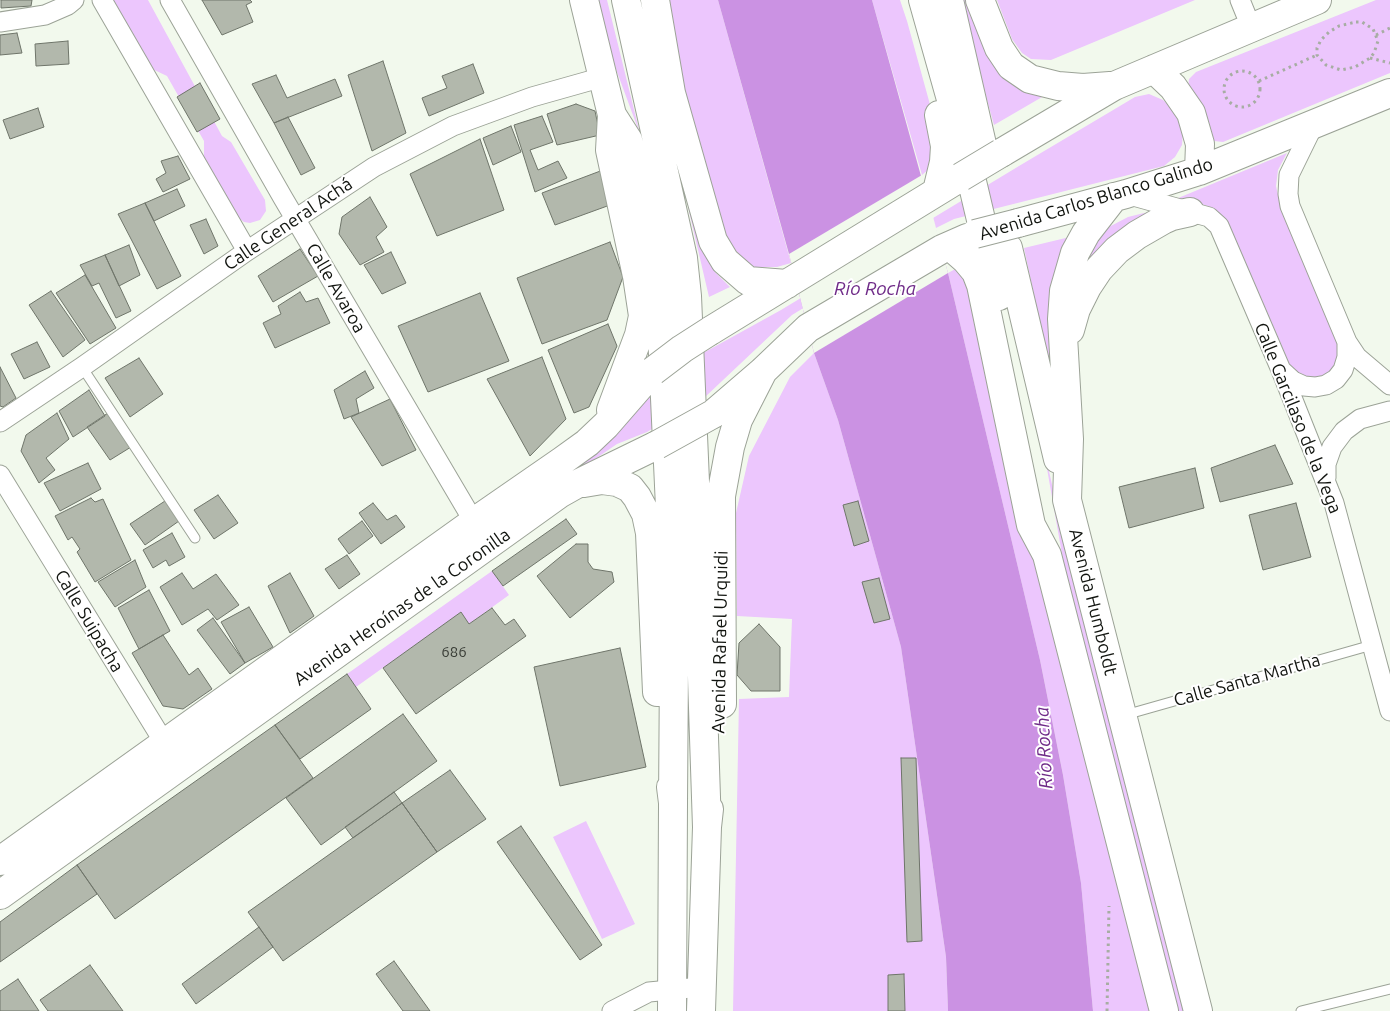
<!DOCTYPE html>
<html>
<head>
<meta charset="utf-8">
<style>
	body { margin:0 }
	canvas { display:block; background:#f2f9ed }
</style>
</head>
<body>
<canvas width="1390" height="1011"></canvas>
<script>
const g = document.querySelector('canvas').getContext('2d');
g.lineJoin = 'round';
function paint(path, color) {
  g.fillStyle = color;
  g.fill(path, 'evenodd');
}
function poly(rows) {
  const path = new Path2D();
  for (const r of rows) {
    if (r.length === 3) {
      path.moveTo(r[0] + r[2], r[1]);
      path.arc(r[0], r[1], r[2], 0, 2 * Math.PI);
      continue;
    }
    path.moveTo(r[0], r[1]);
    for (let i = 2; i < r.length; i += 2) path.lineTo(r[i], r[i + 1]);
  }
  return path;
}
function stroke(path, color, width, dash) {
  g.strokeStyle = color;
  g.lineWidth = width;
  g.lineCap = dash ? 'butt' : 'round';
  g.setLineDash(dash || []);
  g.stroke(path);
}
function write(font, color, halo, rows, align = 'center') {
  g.font = font + ' Ubuntu,sans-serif';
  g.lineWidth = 4;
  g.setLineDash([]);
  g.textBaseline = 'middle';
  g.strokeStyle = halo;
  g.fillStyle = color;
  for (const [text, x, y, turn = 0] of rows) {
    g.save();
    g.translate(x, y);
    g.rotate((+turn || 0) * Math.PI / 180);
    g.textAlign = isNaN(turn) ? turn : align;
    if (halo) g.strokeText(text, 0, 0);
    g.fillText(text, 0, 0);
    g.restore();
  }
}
const green = poly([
	[111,0,148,0,222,136,231,142,265,200,266,211,260,220,250,223,244,222,235,215,204,160,204,141,167,76,148,67],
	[597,0,607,0,640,134,617,72,602,24],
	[668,0,718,0,791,263,777,267,755,267,744,261,732,250,721,230,682,84],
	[872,0,900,0,907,21,937,130,929,169,922,175],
	[959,0,972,0,1049,93,994,125],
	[997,0,1195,0,1051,60,1031,59,1022,53,1012,39],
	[1376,0,1390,0,1390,73,1223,142,1214,141,1208,119,1198,99,1188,88,1189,79,1196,72],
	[1149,94,1163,100,1174,110,1183,132,1182,145,1175,157,1164,166,954,219,926,233,792,315,704,398,647,432,617,444,513,515,619,426,673,375,696,357,781,310,1019,166,1135,97],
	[1287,153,1278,170,1276,186,1280,203,1338,343,1339,352,1334,368,1328,374,1320,377,1312,378,1303,376,1296,372,1290,365,1234,236,1219,213,1210,207,1196,202,1171,201],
	[688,207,705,254,715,272,730,287,709,297],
	[1159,212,1071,298,1081,263,1105,229,1128,217,1144,213],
	[1074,236,1059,413,1024,248],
	[961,266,969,274,1152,1011,1093,1011,1081,883,1063,775,1040,660,948,273],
	[814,353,838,420,901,647,946,957,948,1011,733,1011,739,699,789,697,792,619,737,616,736,513,749,456,790,377],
	[1042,440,1075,587,1186,1011,1177,1011,1070,600],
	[492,571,509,595,469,624,461,612,356,687,347,674],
	[586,821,635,924,602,939,553,837]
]);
const water = poly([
	[718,0,872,0,948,273,1040,660,1063,775,1081,883,1093,1011,948,1011,946,957,901,647,838,420,814,353,789,254]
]);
const pier = poly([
	[922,175,948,273,814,353,789,254]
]);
const building = poly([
	[1,0,32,0,31,6,1,8,1,0],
	[202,0,250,0,252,2,246,5,253,22,222,35,202,0],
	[17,33,22,53,0,55,0,35,17,33],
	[68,41,69,64,36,66,35,44,68,41],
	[383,61,406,133,372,151,348,75,383,61],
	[473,64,484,93,429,116,422,98,447,88,442,76,473,64],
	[276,75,287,98,335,79,342,96,274,123,252,84,276,75],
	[200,83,220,119,197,132,177,97,200,83],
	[576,104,595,111,600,135,557,145,547,114,576,104],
	[38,108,44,127,10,139,3,120,38,108],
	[542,116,553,142,530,150,538,170,558,161,567,178,535,192,514,125,542,116],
	[288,117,315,168,301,175,274,123,288,117],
	[511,126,521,152,493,165,483,138,511,126],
	[480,139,504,210,437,236,410,174,480,139],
	[178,156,190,179,163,192,156,179,166,173,161,161,178,156],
	[603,170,610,205,555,225,542,193,603,170],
	[177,189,185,206,154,221,145,203,177,189],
	[370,197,387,227,376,237,384,252,360,265,339,234,342,217,370,197],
	[145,203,181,276,157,289,118,214,145,203],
	[206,219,218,246,204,254,190,225,206,219],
	[610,242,623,277,607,320,542,344,517,278,610,242],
	[129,245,140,275,119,286,105,255,129,245],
	[300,249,318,276,273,302,258,276,300,249],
	[391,252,406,283,382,294,364,265,391,252],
	[105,255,131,311,116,318,99,283,92,286,80,265,105,255],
	[85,275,116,328,90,344,56,293,85,275],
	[51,291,85,340,63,357,29,305,51,291],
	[300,292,306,302,318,298,330,323,275,348,263,323,281,314,278,306,300,292],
	[480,293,509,361,428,392,398,326,480,293],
	[608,324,617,346,589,407,574,413,548,350,608,324],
	[37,342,50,367,24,379,11,354,37,342],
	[542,357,566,419,530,456,487,379,542,357],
	[139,358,163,394,130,417,105,378,139,358],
	[0,367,16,398,3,407,0,406,0,367],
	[365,371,374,388,356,399,359,413,344,419,334,390,365,371],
	[89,390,105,416,73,437,59,411,89,390],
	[390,399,416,450,382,466,351,417,390,399],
	[57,413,69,439,46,458,55,470,39,483,21,451,26,435,57,413],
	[108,413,131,447,110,460,87,427,108,413],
	[1275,445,1293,484,1220,502,1211,468,1275,445],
	[88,463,101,489,60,511,44,483,88,463],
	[1195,468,1204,508,1129,528,1119,487,1195,468],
	[218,495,238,523,214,539,194,510,218,495],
	[91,498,95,502,103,499,131,560,95,582,77,552,80,549,72,537,68,540,55,516,91,498],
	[165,501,179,521,145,545,130,524,165,501],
	[858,501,869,541,854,546,843,505,858,501],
	[373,503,387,520,396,515,405,527,381,544,359,513,373,503],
	[1296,503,1311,557,1263,570,1249,515,1296,503],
	[566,519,577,534,503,586,492,571,566,519],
	[362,521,373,536,349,554,338,539,362,521],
	[172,533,185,557,169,566,166,560,153,568,143,550,172,533],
	[576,544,588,544,588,562,593,569,612,572,614,582,570,618,537,576,576,544],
	[347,555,360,574,339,589,325,569,347,555],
	[135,560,146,587,115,607,98,582,135,560],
	[182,573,193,589,216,574,239,605,217,620,208,609,182,625,160,587,182,573],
	[290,573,314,616,290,633,268,586,290,573],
	[879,578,890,619,874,623,862,582,879,578],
	[149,590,170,631,139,649,118,608,149,590],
	[249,607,273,647,245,663,221,622,249,607],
	[492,608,505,625,514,619,526,636,416,714,383,668,461,612,469,624,492,608],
	[213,618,245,663,230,674,197,630,213,618],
	[759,624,780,647,780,691,751,691,737,675,739,643,759,624],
	[163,635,189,675,198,668,212,689,183,709,163,706,132,653,163,635],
	[620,648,646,767,560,786,534,667,620,648],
	[347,674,371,709,300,759,275,725,347,674],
	[403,714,437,761,321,845,286,798,403,714],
	[275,725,313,778,115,919,77,865,275,725],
	[901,758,916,758,922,941,907,942,901,758],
	[450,770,486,819,437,852,402,803,450,770],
	[394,792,402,803,353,838,345,827,394,792],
	[402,803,437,852,283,961,248,912,402,803],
	[521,826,602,945,580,960,497,842,521,826],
	[77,865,97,894,0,962,0,922,77,865],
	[259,927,273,947,196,1004,182,984,259,927],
	[394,961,430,1011,403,1011,376,974,394,961],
	[90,965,123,1011,48,1011,40,1000,90,965],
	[904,974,905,1011,888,1011,888,975,904,974],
	[18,979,39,1011,0,1011,0,991,18,979]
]);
const path = poly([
	[1356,22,1362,22,1373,29,1378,41,1374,53,1370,58,1355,67,1341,70,1326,65,1317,55,1317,48,1321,40,1329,32,1339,26,1356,22],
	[1376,35,1390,28],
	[1370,58,1390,63],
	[1242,89,18],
	[1259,81,1317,55],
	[1107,1011,1109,906]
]);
const lane = poly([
	[82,367,195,538],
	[1125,715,1372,645],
	[1301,1011,1390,989]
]);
const street = poly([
	[102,0,247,251],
	[170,0,283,198,474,522],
	[1240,0,1251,27],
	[0,22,45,15,68,5,74,0],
	[1314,124,1289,175,1288,194,1290,206,1347,342,1357,357,1390,385],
	[1126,194,1209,217,1219,226,1281,370,1334,503,1390,711],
	[1281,370,1293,381,1304,386,1315,387,1326,385,1336,379,1343,370,1347,357,1347,342],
	[0,422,82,367,247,251,374,167,453,126,532,97,603,77],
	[0,475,170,752],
	[1326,478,1326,464,1332,447,1344,431,1360,419,1390,411],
	[612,1011,649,992,701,987]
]);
const primary = poly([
	[584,0,612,115,610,150,637,276,643,316,639,335,611,410],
	[626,0,683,258,687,296,697,528,707,827],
	[655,0,671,93,713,241,725,261,748,281,787,284],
	[923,0,961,135,999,296],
	[949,0,984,153],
	[980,0,999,48,1011,66,1030,79,1058,86,1083,88,1110,86],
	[1154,69,1173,87,1191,113,1200,144,1199,171],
	[612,115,628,140,639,180,657,263,661,311,671,529,674,663,673,803],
	[1001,153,1114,86,1317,0],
	[937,191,944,162,945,146,939,115],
	[1114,197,1086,233,1075,253,1064,291,1062,319,1069,439,1067,500,1198,1011],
	[1018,223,1126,194,1199,171,1390,93],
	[950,246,966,260,976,272,981,285,1031,525,1047,555,1164,1011],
	[1008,248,1058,459],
	[1070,330,1076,309,1087,287,1099,269,1117,250,1137,235,1163,220,1172,216,1190,212],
	[710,331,961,177],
	[713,414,763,371,808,328,942,249,967,238],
	[584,483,602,480,617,482,630,488,637,497,646,514,650,533,657,692],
	[722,704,721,496,730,447,738,420,763,371],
	[671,787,673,803,672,1011],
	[0,861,474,522,562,461,587,443,606,425,653,371],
	[0,895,559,494,575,485,657,445],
	[701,1011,707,827,709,809]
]);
const primaryBridge = poly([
	[961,177,1001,153],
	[975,234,1018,223],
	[653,371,682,349,710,331],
	[657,445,713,414]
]);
const numberNames = [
	["686",454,652]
];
const streetNames = [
	["Avenida Carlos Blanco Galindo",1096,199,-17],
	["Calle General Achá",288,224,-34],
	["Calle Avaroa",336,288,60],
	["Calle Garcilaso de la Vega",1298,418,68],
	["Avenida Humboldt",1093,602,76],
	["Avenida Heroínas de la Coronilla",402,607,-35],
	["Calle Suipacha",89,621,59],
	["Avenida Rafael Urquidi",720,642,-89],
	["Calle Santa Martha",1247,680,-16]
];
const waterNames = [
	["Río Rocha",875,289],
	["Río Rocha",1044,748,-93]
];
paint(green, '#ecc6fd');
paint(water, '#cb92e3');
paint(pier, '#f2f9ed');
paint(building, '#b2b8ac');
stroke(building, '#6f756a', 1);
stroke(lane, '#9ca397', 11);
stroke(street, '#9ca397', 21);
stroke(primary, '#9ca397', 30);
stroke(path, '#a7ada3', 3, [2.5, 4]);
stroke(lane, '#fff', 9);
stroke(street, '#fff', 19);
stroke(primary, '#fff', 28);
stroke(primaryBridge, '#9ca397', 30, []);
stroke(primaryBridge, '#fff', 28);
write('15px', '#393d36', null, numberNames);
write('18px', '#11140f', '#fff', streetNames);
write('italic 19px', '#6f2b88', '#fff', waterNames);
</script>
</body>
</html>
